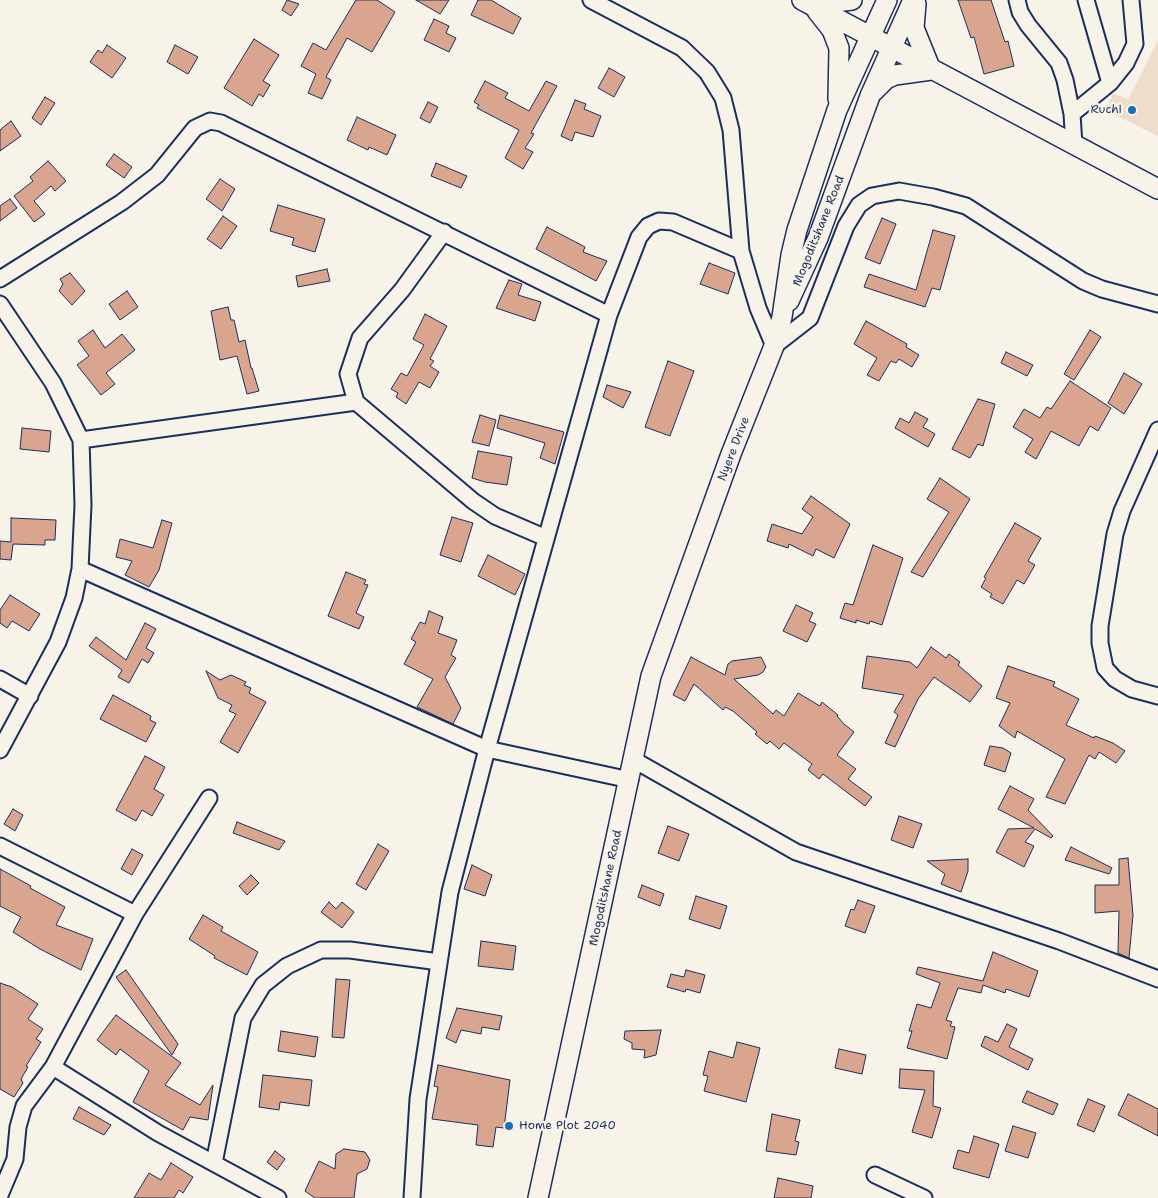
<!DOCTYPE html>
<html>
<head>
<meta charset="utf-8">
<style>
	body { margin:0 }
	canvas { display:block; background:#f7f3e8 }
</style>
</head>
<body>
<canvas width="1158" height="1198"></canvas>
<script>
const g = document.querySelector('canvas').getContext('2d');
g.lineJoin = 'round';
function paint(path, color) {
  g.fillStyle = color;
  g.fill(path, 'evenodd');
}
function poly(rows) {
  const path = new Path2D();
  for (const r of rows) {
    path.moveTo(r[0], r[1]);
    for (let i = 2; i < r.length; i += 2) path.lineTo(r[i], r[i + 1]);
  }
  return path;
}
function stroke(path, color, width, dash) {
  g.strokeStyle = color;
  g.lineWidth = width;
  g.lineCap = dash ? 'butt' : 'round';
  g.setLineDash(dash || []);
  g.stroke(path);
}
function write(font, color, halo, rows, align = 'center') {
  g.font = font + ' "Shantell Sans",sans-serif';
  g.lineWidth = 5;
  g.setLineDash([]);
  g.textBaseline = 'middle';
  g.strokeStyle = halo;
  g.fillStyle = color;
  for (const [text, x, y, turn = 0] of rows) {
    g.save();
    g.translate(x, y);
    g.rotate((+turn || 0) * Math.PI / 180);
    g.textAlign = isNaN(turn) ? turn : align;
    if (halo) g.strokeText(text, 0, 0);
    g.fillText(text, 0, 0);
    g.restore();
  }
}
const built = poly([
	[1158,40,1158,134,1157,136,1106,110,1113,93,1128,99]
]);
const building = poly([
	[287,0,299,4,291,16,282,10,287,0],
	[356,0,377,0,395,12,372,52,347,38,326,77,331,80,322,99,308,93,316,74,301,66,313,43,326,50,356,0],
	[416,0,449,0,440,14,416,0],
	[478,0,491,0,521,18,513,34,471,15,478,0],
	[958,0,991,0,1005,42,1008,41,1014,66,984,74,974,37,971,38,958,0],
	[434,19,449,26,446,33,456,38,449,52,424,40,434,19],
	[254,39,279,55,263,81,270,85,263,97,259,94,252,106,224,88,254,39],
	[107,45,126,58,112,78,90,62,98,50,102,53,107,45],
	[175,45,198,57,188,74,167,62,175,45],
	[609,68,625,77,614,97,598,88,609,68],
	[485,81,508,93,505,98,529,111,546,81,557,86,531,133,534,134,525,148,533,152,523,169,505,158,519,130,477,108,479,105,474,102,485,81],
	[45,97,55,103,41,125,32,118,45,97],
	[575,100,586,104,584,109,601,116,593,137,575,132,572,141,561,136,575,100],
	[428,102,438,107,430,123,420,118,428,102],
	[357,117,396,135,387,155,369,147,368,150,347,140,357,117],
	[11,121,21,136,0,151,0,130,11,121],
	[114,154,132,167,124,178,106,165,114,154],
	[48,161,66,181,55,191,51,186,34,201,45,214,34,222,14,196,33,181,30,177,48,161],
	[436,163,467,176,461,188,431,176,436,163],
	[220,179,235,189,222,211,206,199,220,179],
	[10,199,17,208,0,221,0,206,10,199],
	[278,205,325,219,315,252,292,245,294,238,270,231,278,205],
	[223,216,237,226,221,249,207,239,223,216],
	[882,218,896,224,880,264,865,258,882,218],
	[547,227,585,247,583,252,607,261,596,281,536,249,547,227],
	[933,230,955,236,940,290,932,288,925,307,864,287,869,274,916,290,933,230],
	[709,263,735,273,728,294,700,284,709,263],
	[327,269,330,281,298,287,296,276,327,269],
	[70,273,85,291,72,305,59,291,63,284,60,279,70,273],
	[509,280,522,284,518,295,541,302,535,321,496,308,509,280],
	[127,291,138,307,120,320,109,304,127,291],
	[228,307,231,320,234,320,239,342,245,340,251,368,252,368,259,391,247,394,237,356,220,360,211,311,228,307],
	[425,314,447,326,430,359,434,361,430,366,439,372,430,388,419,382,406,404,396,397,398,393,391,389,401,373,407,376,424,345,413,339,425,314],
	[866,321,907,344,906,347,919,355,912,367,899,359,896,363,891,361,879,381,867,375,877,358,854,344,866,321],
	[93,330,105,348,122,334,135,350,106,373,115,384,101,395,77,365,89,356,78,341,93,330],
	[1090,330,1101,337,1074,380,1064,374,1090,330],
	[1006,352,1033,365,1027,376,1001,363,1006,352],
	[668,361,694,371,670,436,645,427,668,361],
	[1124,373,1142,384,1124,414,1108,403,1124,373],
	[1070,381,1111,408,1098,431,1090,426,1079,446,1051,431,1036,459,1025,452,1033,439,1013,427,1024,409,1040,418,1047,407,1051,409,1070,381],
	[607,385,631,392,623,408,603,397,607,385],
	[978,399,995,404,983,446,978,444,970,458,952,449,978,399],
	[915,412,928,419,923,427,935,434,928,447,895,428,900,418,909,423,915,412],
	[480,415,496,420,489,446,472,442,480,415],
	[500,415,564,432,555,464,540,458,545,443,497,428,500,415],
	[22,428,51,431,49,452,20,449,22,428],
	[478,451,512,457,507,485,485,482,472,478,478,451],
	[940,478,970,499,923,577,911,572,949,512,927,499,940,478],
	[811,496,850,524,834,558,816,549,813,556,789,544,788,548,767,541,772,524,802,534,813,517,802,509,811,496],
	[452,517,473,523,461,562,440,555,452,517],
	[11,518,56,520,55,540,45,540,45,545,13,544,11,560,0,559,0,541,11,542,11,518],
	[162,520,172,523,159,570,149,587,125,575,132,561,116,557,120,539,153,548,162,520],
	[1015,523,1041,538,1028,561,1035,565,1024,584,1017,580,1003,604,990,597,992,594,981,587,986,578,984,577,1015,523],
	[873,545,903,558,882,625,870,621,869,624,856,620,856,623,840,618,845,603,853,605,873,545],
	[488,555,525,574,515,595,478,576,488,555],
	[346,572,366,580,364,584,368,585,356,613,364,617,359,629,328,616,346,572],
	[10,595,40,614,29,631,12,621,7,628,0,623,0,610,10,595],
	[796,605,813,613,809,621,816,624,807,642,783,631,796,605],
	[429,611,443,617,438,633,457,640,451,655,456,658,445,677,461,708,453,724,417,707,433,679,404,664,416,642,411,639,420,622,425,624,429,611],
	[145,623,156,629,146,648,154,653,148,663,142,659,129,683,118,677,122,670,89,646,96,637,126,660,145,623],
	[931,647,946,658,949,654,960,662,958,665,982,686,970,702,934,677,918,699,895,747,885,743,898,715,894,712,904,695,862,688,867,656,910,662,917,668,931,647],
	[691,657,725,675,728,664,732,661,761,657,766,667,763,672,758,675,734,679,773,714,776,710,784,716,798,693,820,706,822,702,838,715,837,716,844,724,854,732,837,755,856,769,848,779,872,797,865,806,823,774,819,779,808,770,812,764,784,743,779,749,770,741,767,744,755,734,757,732,733,711,725,707,723,710,694,684,685,701,673,695,691,657],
	[1008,666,1055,682,1053,686,1079,699,1066,725,1094,738,1095,736,1113,743,1125,751,1116,763,1099,752,1095,759,1089,755,1065,804,1046,797,1065,759,1017,731,1015,738,999,726,1010,703,996,698,1008,666],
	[206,671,220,680,231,675,246,682,244,685,251,688,249,693,266,702,238,753,220,742,236,714,229,711,232,705,218,698,206,671],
	[113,695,151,716,150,720,156,723,146,742,100,719,113,695],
	[990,746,1003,748,1011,753,1005,772,984,765,990,746],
	[145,756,165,767,154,789,164,795,152,816,142,810,136,821,116,810,145,756],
	[1010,786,1034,799,1028,810,1053,836,1051,838,1035,829,1025,842,1034,846,1024,867,996,852,1008,829,1034,828,998,809,1010,786],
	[13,809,23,815,15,831,4,824,13,809],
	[899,816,922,824,913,848,891,840,899,816],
	[237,822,285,841,279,850,233,833,237,822],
	[668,826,689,834,679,861,658,853,668,826],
	[378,844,389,851,366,890,356,884,378,844],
	[1071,847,1112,868,1109,874,1065,860,1071,847],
	[132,849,143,855,132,875,121,869,132,849],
	[1128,858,1133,915,1129,958,1118,953,1119,911,1095,913,1095,885,1119,885,1119,859,1128,858],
	[968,859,968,871,961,892,941,884,945,874,927,861,968,859],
	[472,865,492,875,485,896,464,889,472,865],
	[0,869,31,886,30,888,65,907,56,925,93,939,81,970,40,949,13,932,21,917,0,906,0,869],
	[251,875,259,883,247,895,239,886,251,875],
	[642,885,664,894,660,906,638,897,642,885],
	[696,896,727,906,720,929,689,919,696,896],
	[858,900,875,906,865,933,845,926,851,909,854,910,858,900],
	[329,902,336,909,342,902,354,912,342,928,321,912,329,902],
	[203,915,223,927,221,931,258,952,247,975,214,958,215,956,189,939,203,915],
	[481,941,516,946,513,970,478,966,481,941],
	[993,952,1038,971,1029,997,1006,989,1005,993,983,985,981,993,958,988,946,1020,952,1022,950,1026,955,1027,947,1059,907,1048,912,1031,909,1031,917,1004,931,1008,940,983,916,974,918,967,983,981,993,952],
	[126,970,178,1044,172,1055,116,977,126,970],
	[686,970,705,975,700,993,686,989,685,992,667,987,671,974,684,977,686,970],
	[336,979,350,980,344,1038,332,1037,336,979],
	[0,983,12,987,38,1004,28,1019,43,1029,36,1039,41,1042,26,1066,28,1067,21,1079,23,1083,14,1097,0,1089,0,983],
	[457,1008,502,1016,499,1030,482,1027,481,1034,461,1030,456,1043,446,1038,457,1008],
	[116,1015,181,1063,165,1085,200,1105,213,1085,208,1120,190,1117,183,1130,133,1102,149,1071,120,1049,116,1055,97,1040,116,1015],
	[1007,1024,1017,1029,1009,1047,1033,1059,1028,1070,981,1046,985,1036,998,1042,1007,1024],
	[661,1030,656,1055,644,1058,645,1050,632,1049,632,1043,624,1039,625,1031,661,1030],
	[281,1031,318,1037,315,1057,278,1051,281,1031],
	[737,1042,760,1048,746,1102,704,1091,708,1076,703,1075,709,1051,733,1058,737,1042],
	[839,1049,866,1055,862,1074,835,1068,839,1049],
	[438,1065,510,1080,504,1128,496,1127,493,1147,476,1145,478,1125,432,1119,438,1087,434,1086,438,1065],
	[900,1069,934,1071,933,1106,941,1108,932,1138,912,1132,925,1090,899,1088,900,1069],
	[263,1075,312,1080,309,1106,280,1102,279,1110,259,1107,263,1075],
	[1027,1091,1058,1104,1053,1115,1022,1102,1027,1091],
	[1128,1094,1158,1109,1158,1136,1118,1115,1128,1094],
	[1088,1099,1105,1106,1094,1132,1077,1125,1088,1099],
	[79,1107,111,1125,104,1135,73,1119,79,1107],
	[772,1114,800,1120,795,1141,799,1142,796,1155,766,1151,772,1114],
	[1013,1126,1036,1133,1028,1158,1005,1151,1013,1126],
	[974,1136,999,1144,989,1178,953,1168,958,1150,969,1153,974,1136],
	[344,1149,365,1152,370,1160,367,1169,357,1174,354,1198,315,1198,305,1191,319,1161,335,1169,336,1154,344,1149],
	[275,1151,285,1159,277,1170,267,1162,275,1151],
	[171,1163,193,1177,183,1193,179,1190,174,1198,134,1198,149,1173,161,1180,171,1163],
	[778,1178,813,1186,811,1198,774,1198,778,1178]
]);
const minor = poly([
	[591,0,682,48,707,72,723,98,731,130,741,251,758,308,774,346,810,318,846,226,859,205,872,196,899,191,933,197,966,206,1083,281,1102,289,1158,304],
	[1017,0,1020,12,1028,25,1059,63,1065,80,1072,114,1074,145],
	[1086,0,1110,83],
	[1072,114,1110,83,1126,63,1135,44,1131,0],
	[444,232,402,290,360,338,348,374,356,402,473,501,495,516,546,538],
	[0,279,122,202,157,175,195,128,210,121,221,123,609,315],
	[0,304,53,383,81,440,83,505,80,569,74,598,58,642,0,750],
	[1158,430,1122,511,1115,534,1100,626,1100,643,1105,668,1115,679,1132,689,1158,696],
	[81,440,356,402],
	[80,569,487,749,630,780],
	[0,679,30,696],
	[634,760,796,852,1059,941,1158,979],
	[0,846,135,914],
	[53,1067,158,1133,278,1198],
	[214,1163,243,1018,263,985,287,966,321,950,350,950,439,962],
	[875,1175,924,1198],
	[0,1195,15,1159,18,1127,24,1106,53,1067,135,914,209,798],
	[412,1198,418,1099,450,892,487,749,609,315,639,237,648,226,659,221,673,222,741,251]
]);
const major = poly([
	[802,0,1158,189],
	[811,5,852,0],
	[817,11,832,30,839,48,838,99],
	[874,91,886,79,895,75,931,70,914,28,916,4],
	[789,301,818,238,870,96,913,0],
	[538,1198,651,676,731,454,774,346,782,317,791,255,797,230,837,110,887,0]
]);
const markers = [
	[1132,110,5,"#1f6fb2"],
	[509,1126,5,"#1f6fb2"]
];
const poiNames = [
	["Ruchi",1122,110],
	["Home Plot 2040",519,1126,"left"]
];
const streetNames = [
	["Mogoditshane Road",819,231,-68],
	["Nyere Drive",734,449,-69],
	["Mogoditshane Road",606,888,-78]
];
paint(built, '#eedccd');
paint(building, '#daa58e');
stroke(building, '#1b2f5e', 1);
stroke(minor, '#1b2f5e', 19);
stroke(major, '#1b2f5e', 22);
stroke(minor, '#f7f3e8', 15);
stroke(major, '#f7f3e8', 19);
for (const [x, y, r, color] of markers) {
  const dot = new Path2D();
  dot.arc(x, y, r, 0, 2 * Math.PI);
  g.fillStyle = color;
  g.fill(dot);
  stroke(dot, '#f7f3e8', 2);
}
write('12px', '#1b2f5e', '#f7f3e8', poiNames, 'right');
write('12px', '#1b2f5e', '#f7f3e8', streetNames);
</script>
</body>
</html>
